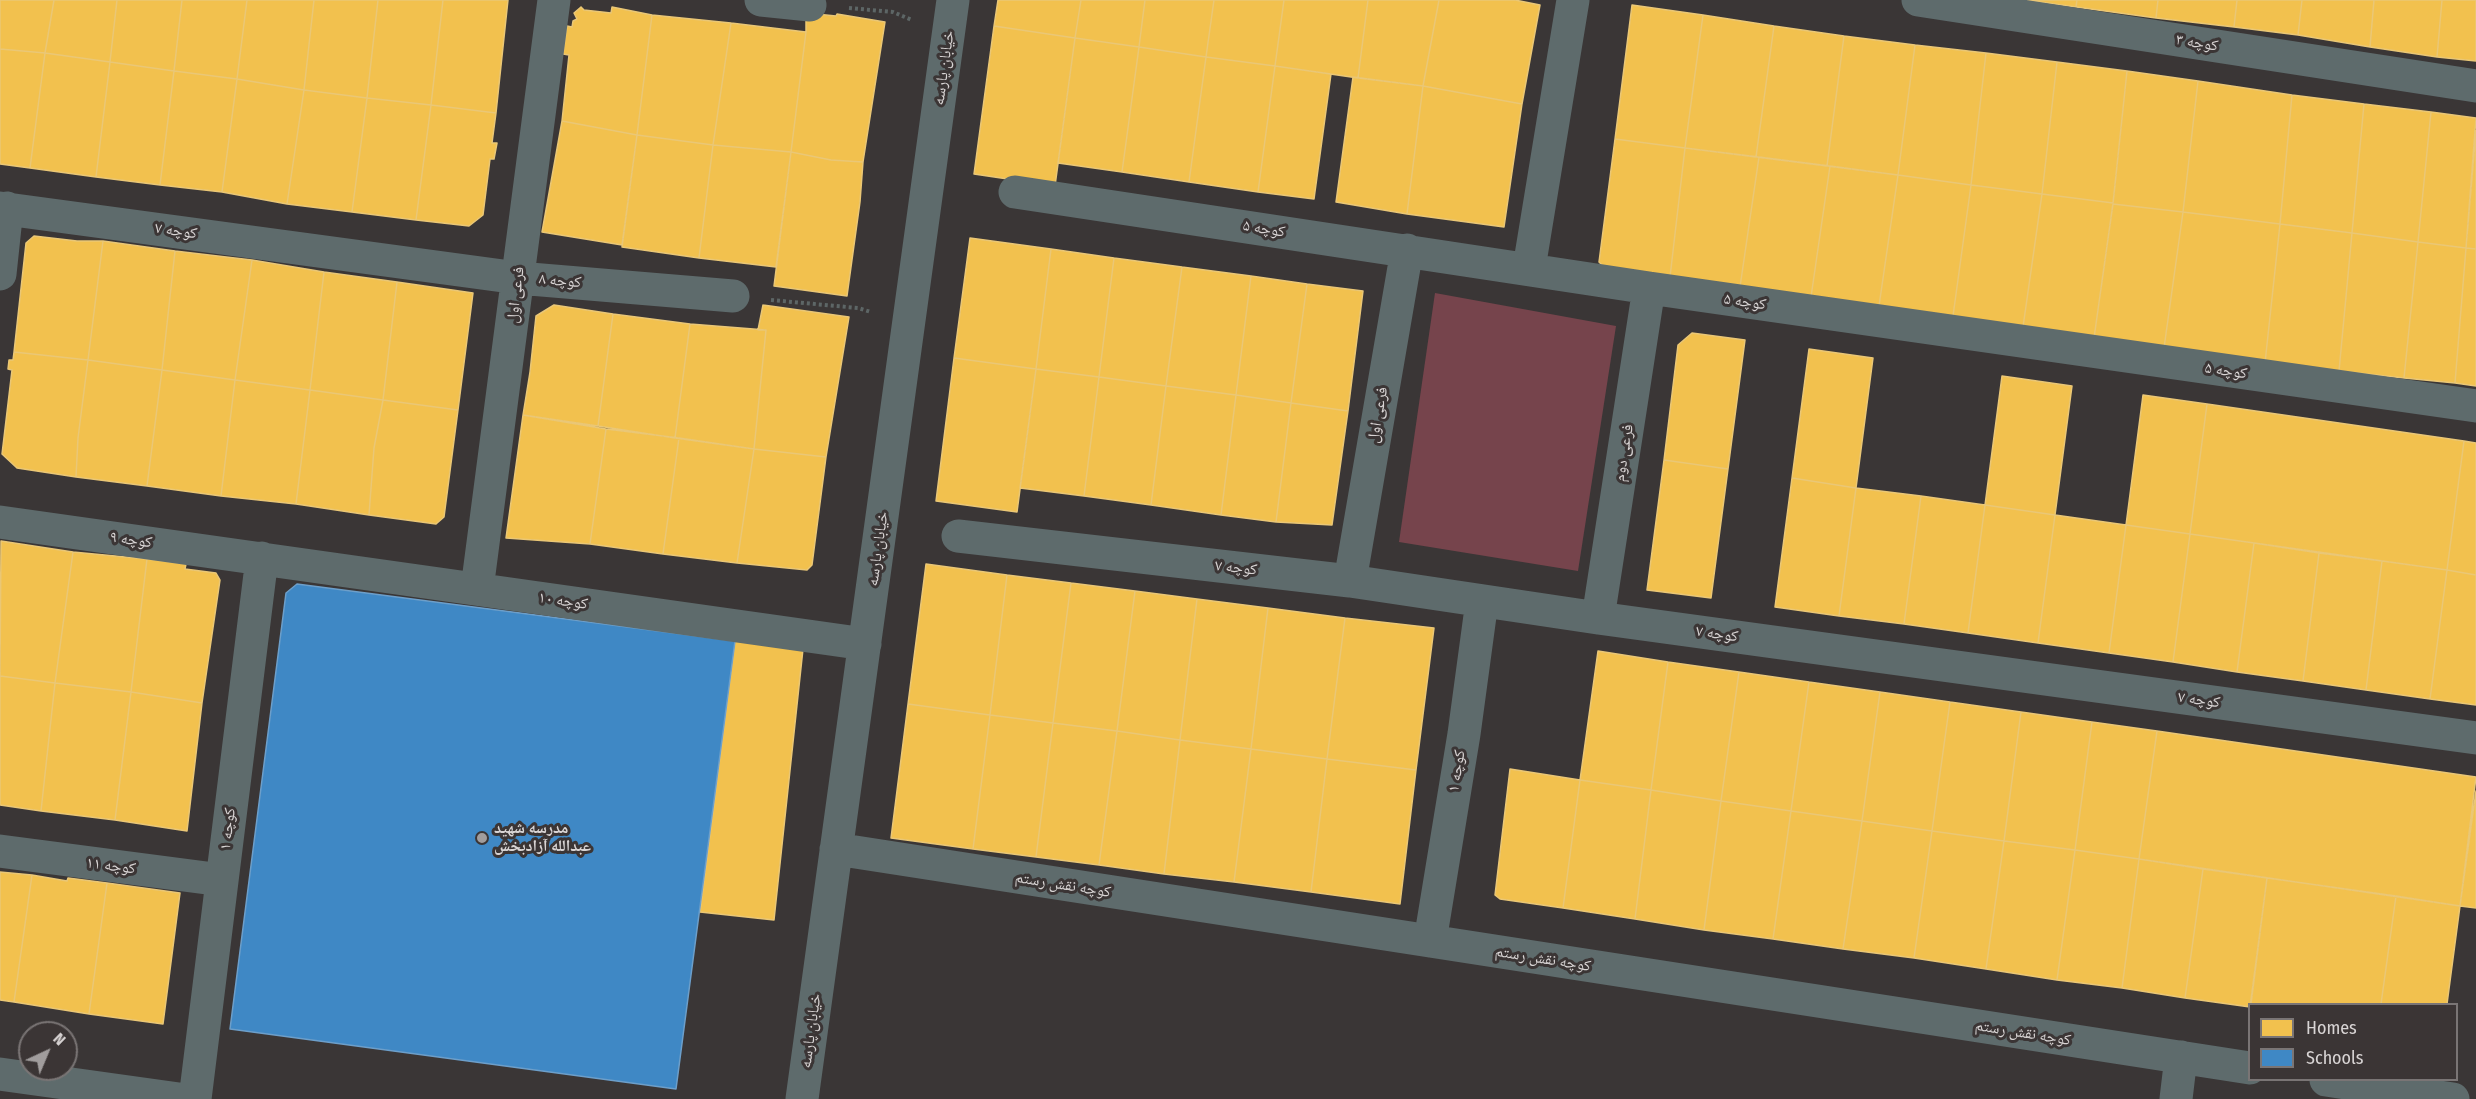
<!DOCTYPE html>
<html>
<head>
<meta charset="utf-8">
<style>
	body { margin:0 }
	#map { position:relative; width:2476px; height:1099px; overflow:hidden; background:#3a3636; font-family:"Fira Sans Condensed",sans-serif }
	canvas { display:block }
	.legend { position:absolute; left:2248px; top:1003px; width:210px; height:78px; box-sizing:border-box; background:#3b3535; border:2px solid #7a7575; margin:0; padding:8px 10px; list-style:none; font-size:18px; color:#d8d4d4 }
	.legend li { display:flex; align-items:center; gap:12px; height:30px }
	.legend b { width:30px; border:2px solid #7a7575 }
	.north { position:absolute; left:18px; top:1021px; width:60px; height:60px; box-sizing:border-box; background:#3b3535; border:2px solid #7a7575; border-radius:50%; rotate:44deg; font-size:16px; font-weight:700; line-height:24px; text-align:center; color:#d8d4d4 }
	.north::after { content:''; display:block; margin:auto; width:21px; height:27px; background:#a19d9d; clip-path:polygon(50% 0,100% 100%,50% 72%,0 100%) }
</style>
</head>
<body>
<div id="map">
<canvas width="2476" height="1099"></canvas>
<ul class="legend">
<li><b style="height:16px;background:#f2c14e"></b>Homes</li>
<li><b style="height:16px;background:#3f88c5"></b>Schools</li>
</ul>
<div class="north">N</div>
</div>
<script>
const g = document.querySelector('canvas').getContext('2d');
g.lineJoin = 'round';
function paint(path, color) {
  g.fillStyle = color;
  g.fill(path, 'evenodd');
}
function poly(rows) {
  const path = new Path2D();
  for (const r of rows) {
    path.moveTo(r[0], r[1]);
    for (let i = 2; i < r.length; i += 2) path.lineTo(r[i], r[i + 1]);
  }
  return path;
}
function stroke(path, color, width, dash) {
  g.strokeStyle = color;
  g.lineWidth = width;
  g.lineCap = dash ? 'butt' : 'round';
  g.setLineDash(dash || []);
  g.stroke(path);
}
function write(font, color, halo, rows, align = 'center') {
  g.font = font + ' "Fira Sans Condensed","Noto Naskh Arabic",sans-serif';
  g.lineWidth = 6;
  g.setLineDash([]);
  g.textBaseline = 'middle';
  g.strokeStyle = halo;
  g.fillStyle = color;
  for (const [text, x, y, turn = 0] of rows) {
    g.save();
    g.translate(x, y);
    g.rotate((+turn || 0) * Math.PI / 180);
    g.textAlign = isNaN(turn) ? turn : align;
    if (halo) g.strokeText(text, 0, 0);
    g.fillText(text, 0, 0);
    g.restore();
  }
}
const green = poly([
	[1435,293,1616,326,1578,571,1399,542]
]);
const homes = poly([
	[0,0,54,0,45,53,0,49,0,0],
	[54,0,117,0,110,62,45,53,54,0],
	[117,0,182,0,174,71,110,62,117,0],
	[182,0,247,0,237,79,174,71,182,0],
	[247,0,314,0,304,90,237,79,247,0],
	[314,0,378,0,367,98,304,90,314,0],
	[378,0,443,0,431,105,367,98,378,0],
	[443,0,508,0,496,113,431,105,443,0],
	[998,0,1081,0,1075,38,994,26,998,0],
	[1081,0,1145,0,1139,47,1075,38,1081,0],
	[1145,0,1214,0,1206,57,1139,47,1145,0],
	[1214,0,1284,0,1275,66,1206,57,1214,0],
	[1284,0,1368,0,1358,78,1275,66,1284,0],
	[1368,0,1439,0,1423,86,1358,78,1368,0],
	[1439,0,1515,0,1540,5,1522,104,1423,86,1439,0],
	[2026,0,2077,0,2076,7,2026,0],
	[2077,0,2158,0,2156,18,2076,7,2077,0],
	[2158,0,2237,0,2234,27,2156,18,2158,0],
	[2237,0,2302,0,2298,35,2234,27,2237,0],
	[2302,0,2374,0,2370,47,2298,35,2302,0],
	[2374,0,2442,0,2437,57,2370,47,2374,0],
	[2442,0,2476,0,2476,61,2437,57,2442,0],
	[1632,5,1703,15,1685,148,1615,139,1632,5],
	[581,7,584,10,611,13,612,7,652,15,637,135,562,121,569,55,563,54,567,26,572,27,573,21,577,19,574,13,581,7],
	[806,13,836,16,837,14,885,22,863,162,831,160,791,152,806,32,806,13],
	[652,15,731,23,713,145,637,135,652,15],
	[1703,15,1774,26,1756,157,1685,148,1703,15],
	[731,23,806,32,791,152,713,145,731,23],
	[994,26,1075,38,1055,186,974,174,994,26],
	[1774,26,1844,36,1827,166,1756,157,1774,26],
	[1844,36,1915,45,1898,175,1827,166,1844,36],
	[1075,38,1139,47,1122,172,1058,163,1075,38],
	[1915,45,1986,53,1971,185,1898,175,1915,45],
	[1139,47,1206,57,1189,182,1122,172,1139,47],
	[0,49,45,53,30,168,0,164,0,49],
	[45,53,110,62,96,177,30,168,45,53],
	[1986,53,2057,62,2042,194,1971,185,1986,53],
	[1206,57,1275,66,1258,192,1189,182,1206,57],
	[110,62,174,71,160,185,96,177,110,62],
	[2057,62,2127,71,2113,203,2042,194,2057,62],
	[1275,66,1331,74,1314,199,1258,192,1275,66],
	[174,71,237,79,222,192,160,185,174,71],
	[2127,71,2198,81,2183,212,2113,204,2127,71],
	[1353,77,1423,86,1407,214,1336,202,1353,77],
	[237,79,304,90,287,204,222,192,237,79],
	[2198,81,2292,95,2280,224,2183,212,2198,81],
	[1423,86,1522,104,1504,227,1407,214,1423,86],
	[304,90,367,98,352,212,287,204,304,90],
	[2292,95,2364,104,2352,233,2280,224,2292,95],
	[367,98,431,105,416,220,352,212,367,98],
	[2364,104,2431,112,2418,242,2352,233,2364,104],
	[431,105,496,113,492,143,497,143,494,159,490,159,483,215,469,226,416,220,431,105],
	[2431,112,2476,118,2466,248,2418,242,2431,112],
	[562,121,637,135,622,245,542,232,562,121],
	[2476,131,2476,249,2466,248,2476,131],
	[637,135,713,145,699,258,622,247,637,135],
	[1615,139,1685,148,1670,277,1603,266,1599,262,1615,139],
	[713,145,791,152,776,267,699,258,713,145],
	[1685,148,1759,157,1740,287,1670,277,1685,148],
	[791,152,831,160,863,162,860,202,847,296,774,286,791,152],
	[1759,157,1830,166,1811,297,1740,287,1759,157],
	[1830,166,1898,175,1879,306,1811,297,1830,166],
	[1898,175,1971,185,1953,316,1879,306,1898,175],
	[1971,185,2042,194,2023,327,1953,316,1971,185],
	[2042,194,2113,203,2094,338,2023,327,2042,194],
	[2113,204,2183,212,2164,348,2094,338,2113,204],
	[2183,212,2280,224,2265,363,2164,348,2183,212],
	[2280,224,2352,233,2339,371,2265,363,2280,224],
	[2352,233,2418,242,2404,378,2339,371,2352,233],
	[34,236,77,241,103,241,88,360,14,352,26,243,34,236],
	[970,238,1051,249,1036,369,954,358,970,238],
	[103,241,175,251,162,370,88,360,103,241],
	[2418,242,2466,248,2455,383,2404,378,2418,242],
	[2466,248,2476,249,2476,386,2455,383,2466,248],
	[1051,249,1114,258,1099,377,1036,369,1051,249],
	[175,251,252,260,235,380,162,370,175,251],
	[1114,258,1182,267,1166,386,1099,377,1114,258],
	[252,260,324,272,310,390,235,380,252,260],
	[1182,267,1251,276,1236,395,1166,386,1182,267],
	[324,272,397,282,383,400,310,390,324,272],
	[1251,276,1307,284,1291,403,1236,395,1251,276],
	[397,282,473,293,458,410,383,400,397,282],
	[1307,284,1363,291,1348,411,1291,403,1307,284],
	[554,305,613,314,598,426,523,415,530,372,536,316,554,305],
	[763,305,849,317,826,457,754,449,766,330,758,330,763,305],
	[613,314,690,324,675,438,598,426,613,314],
	[690,324,766,330,754,449,675,438,690,324],
	[1692,333,1745,340,1728,469,1664,460,1678,345,1692,333],
	[1809,349,1873,358,1856,488,1792,478,1809,349],
	[14,352,88,360,78,438,76,477,17,468,2,454,12,370,8,369,9,360,13,360,14,352],
	[954,358,1036,369,1017,512,936,501,954,358],
	[88,360,162,370,147,486,76,477,78,438,88,360],
	[1036,369,1099,377,1084,496,1020,488,1036,369],
	[162,370,235,380,221,496,147,486,162,370],
	[2002,376,2072,386,2055,515,1985,505,2002,376],
	[1099,377,1166,386,1151,505,1084,496,1099,377],
	[235,380,310,390,296,504,221,496,235,380],
	[1166,386,1236,395,1221,515,1151,505,1166,386],
	[310,390,383,400,374,448,369,515,296,504,310,390],
	[1236,395,1291,403,1276,522,1221,515,1236,395],
	[2143,395,2207,404,2190,534,2126,525,2143,395],
	[383,400,458,410,444,517,436,524,369,515,374,448,383,400],
	[1291,403,1348,411,1332,525,1276,522,1291,403],
	[2207,404,2464,441,2447,570,2190,534,2207,404],
	[523,415,606,429,590,544,506,538,523,415],
	[606,429,679,438,663,554,590,544,606,429],
	[679,438,754,449,737,563,663,554,679,438],
	[2464,441,2476,443,2476,575,2447,570,2464,441],
	[754,449,826,457,812,565,807,570,737,563,754,449],
	[1664,460,1728,469,1711,598,1647,590,1664,460],
	[1792,478,1856,488,1839,616,1775,607,1792,478],
	[1856,488,1921,496,1904,624,1839,616,1856,488],
	[1921,496,1985,505,1968,633,1904,624,1921,496],
	[1985,505,2055,515,2038,643,1968,633,1985,505],
	[2055,515,2126,525,2109,653,2038,643,2055,515],
	[2126,525,2190,534,2173,662,2109,653,2126,525],
	[2190,534,2254,543,2237,672,2173,662,2190,534],
	[1,541,73,552,55,683,0,676,1,541],
	[2254,543,2319,553,2303,681,2237,672,2254,543],
	[73,552,147,559,131,692,55,683,73,552],
	[2319,553,2382,561,2366,690,2303,681,2319,553],
	[147,559,186,564,185,569,216,573,220,580,202,703,131,692,147,559],
	[2382,561,2447,570,2430,699,2366,690,2382,561],
	[926,564,1007,575,990,715,908,704,926,564],
	[2447,570,2476,575,2476,705,2430,699,2447,570],
	[1007,575,1071,583,1053,723,990,715,1007,575],
	[1071,583,1135,591,1117,731,1053,723,1071,583],
	[1135,591,1197,599,1180,740,1117,731,1135,591],
	[1197,599,1268,608,1251,749,1180,740,1197,599],
	[1268,608,1345,618,1327,759,1251,749,1268,608],
	[1345,618,1434,628,1416,770,1327,759,1345,618],
	[735,641,803,649,774,920,700,912,735,641],
	[1598,651,1668,662,1651,790,1580,780,1598,651],
	[1668,662,1739,672,1721,801,1651,790,1668,662],
	[1739,672,1809,682,1791,811,1721,801,1739,672],
	[0,676,55,683,41,811,0,805,0,676],
	[1809,682,1880,692,1862,821,1791,811,1809,682],
	[55,683,131,692,115,820,41,811,55,683],
	[131,692,202,703,187,831,115,820,131,692],
	[1880,692,1950,702,1932,831,1862,821,1880,692],
	[1950,702,2021,712,2004,841,1932,831,1950,702],
	[908,704,990,715,973,849,891,838,908,704],
	[2021,712,2092,722,2075,850,2004,841,2021,712],
	[990,715,1053,723,1036,857,973,849,990,715],
	[2092,722,2157,731,2139,859,2075,850,2092,722],
	[1053,723,1117,731,1099,865,1036,857,1053,723],
	[1117,731,1180,740,1164,874,1099,865,1117,731],
	[2157,731,2476,777,2460,906,2139,859,2157,731],
	[1180,740,1251,749,1234,882,1164,874,1180,740],
	[1251,749,1327,759,1311,892,1234,882,1251,749],
	[1327,759,1416,770,1400,904,1311,892,1327,759],
	[1510,769,1580,780,1563,908,1500,899,1495,895,1510,769],
	[1580,780,1651,790,1635,919,1563,908,1580,780],
	[1651,790,1721,801,1704,930,1635,919,1651,790],
	[2476,791,2476,908,2460,906,2476,791],
	[1721,801,1791,811,1773,939,1704,930,1721,801],
	[1791,811,1862,821,1843,949,1773,939,1791,811],
	[1862,821,1932,831,1914,958,1843,949,1862,821],
	[1932,831,2004,841,1986,969,1914,958,1932,831],
	[2004,841,2075,850,2057,980,1986,969,2004,841],
	[2075,850,2139,859,2122,988,2057,980,2075,850],
	[2139,859,2203,869,2185,998,2122,988,2139,859],
	[2203,869,2267,878,2250,1007,2185,998,2203,869],
	[0,872,32,875,14,1002,0,1000,0,872],
	[32,875,67,881,68,878,107,883,89,1014,14,1002,32,875],
	[2267,878,2396,896,2381,1004,2251,1004,2267,878],
	[107,883,180,893,163,1024,89,1014,107,883],
	[2396,896,2460,906,2447,1004,2381,1004,2396,896]
]);
const schools = poly([
	[297,584,735,641,676,1089,230,1029,286,593,297,584]
]);
const path = poly([
	[849,8,893,12,912,20],
	[771,300,858,308,871,312]
]);
const street = poly([
	[761,0,810,5],
	[1918,0,2476,86],
	[1015,192,1649,288,2476,406],
	[0,208,518,278,733,296],
	[1529,268,1573,0],
	[0,274,7,208],
	[0,522,865,644],
	[958,536,1350,581,1598,618,2476,738],
	[1350,581,1407,250],
	[477,589,554,0],
	[1598,618,1649,288],
	[836,849,2250,1068],
	[0,851,222,880],
	[1430,941,1464,734,1482,601],
	[0,1074,179,1099],
	[2326,1080,2453,1099],
	[195,1099,262,558],
	[802,1099,953,0],
	[2176,1099,2181,1057]
]);
const markers = [
	[482,838,6,"#a19d9d"]
];
const streetNames = [
	["کوچه ۳",2197,43,9],
	["خیابان پارسه",944,68,-82],
	["کوچه ۵",1264,229,9],
	["کوچه ۷",176,231,8],
	["کوچه ۸",560,281,5],
	["فرعی اول",516,295,-83],
	["کوچه ۵",1745,302,8],
	["کوچه ۵",2226,371,8],
	["فرعی اول",1378,415,-80],
	["فرعی دوم",1624,453,-81],
	["کوچه ۹",131,540,8],
	["خیابان پارسه",878,549,-82],
	["کوچه ۷",1236,568,6],
	["کوچه ۱۰",563,601,8],
	["کوچه ۷",1717,634,8],
	["کوچه ۷",2199,700,8],
	["کوچه ۱",1457,771,-81],
	["کوچه ۱",228,829,-83],
	["کوچه ۱۱",111,866,7],
	["کوچه نقش رستم",1063,885,9],
	["کوچه نقش رستم",1543,959,9],
	["خیابان پارسه",811,1031,-82],
	["کوچه نقش رستم",2023,1033,9]
];
const poiNames = [
	["مدرسه شهید",494,829],
	["عبدالله آزادبخش",494,847]
];
paint(green, '#76444c');
paint(homes, '#f2c14e');
stroke(homes, '#eac776', 1.5);
paint(schools, '#3f88c5');
stroke(schools, '#6d9fca', 1.5);
stroke(path, '#5d6666', 4, [3, 3]);
stroke(street, '#5e6b6c', 33);
for (const [x, y, r, color] of markers) {
  const dot = new Path2D();
  dot.arc(x, y, r, 0, 2 * Math.PI);
  g.fillStyle = color;
  g.fill(dot);
  stroke(dot, '#3b3535', 2);
}
write('16px', '#d8d4d4', '#3b3535', streetNames);
write('bold 16px', '#d8d4d4', '#3b3535', poiNames, 'left');
</script>
</body>
</html>
